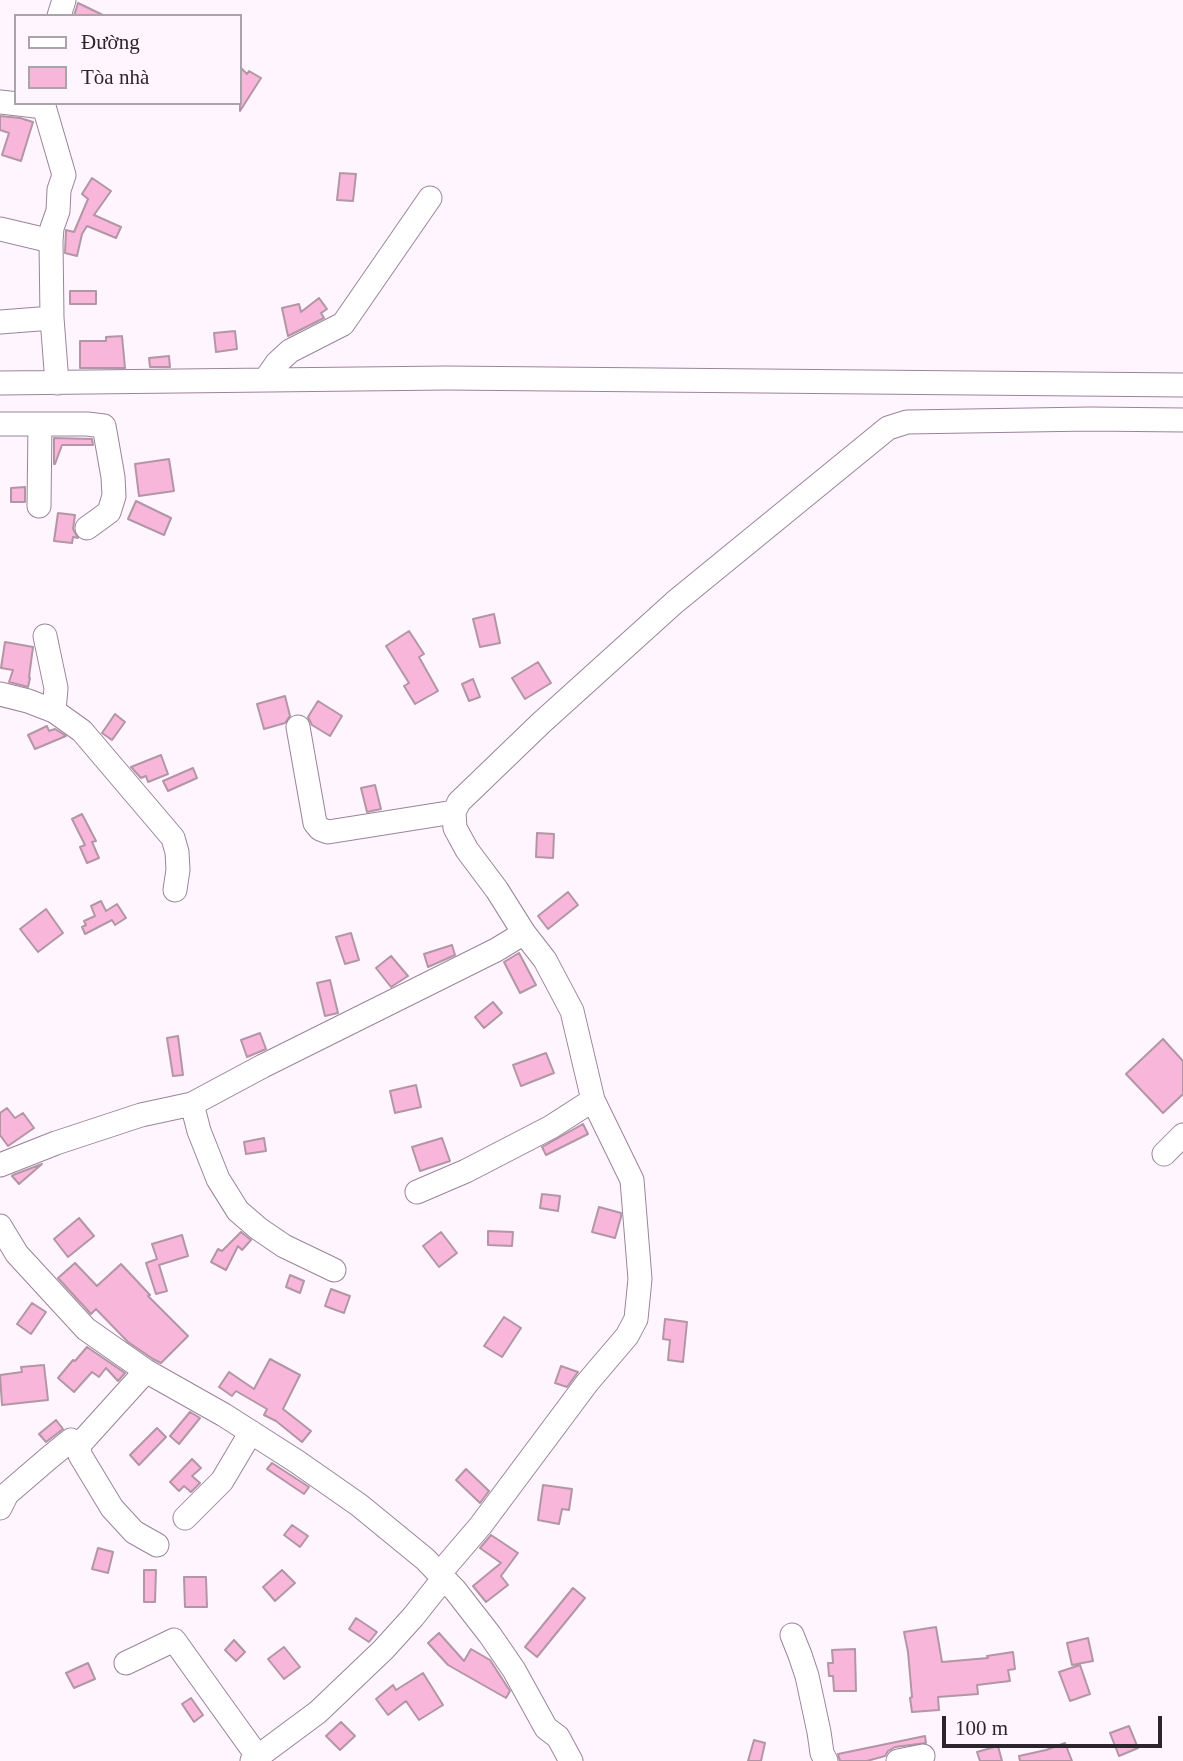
<!DOCTYPE html>
<html>
<head>
<meta charset="utf-8">
<style>
	body { margin:0 }
	#map { position:relative; width:1183px; height:1761px; overflow:hidden; background:#fff5fe; font-family:"Times New Roman",serif }
	canvas { display:block }
	.legend { position:absolute; left:14px; top:14px; width:228px; height:91px; box-sizing:border-box; background:#fff5fe; border:2px solid #aba2aa; margin:0; padding:9px 12px; list-style:none; font-size:21px; color:#2d252d }
	.legend li { display:flex; align-items:center; gap:14px; height:35px }
	.legend b { width:35px; border:2px solid #aba2aa }
	.scale { position:absolute; left:942px; top:1716px; width:220px; height:32px; box-sizing:border-box; border:4px solid #2d252d; border-top:0; padding-left:9px; font-size:21px; line-height:24px; white-space:nowrap; color:#2d252d; -webkit-text-stroke:5px #fff5fe; paint-order:stroke }
</style>
</head>
<body>
<div id="map">
<canvas width="1183" height="1761"></canvas>
<ul class="legend">
<li><b style="height:9px;background:#fff"></b>Đường</li>
<li><b style="height:19px;background:#f8b7da"></b>Tòa nhà</li>
</ul>
<div class="scale">100 m</div>
</div>
<script>
const g = document.querySelector('canvas').getContext('2d');
g.lineJoin = 'round';
function paint(path, color) {
  g.fillStyle = color;
  g.fill(path, 'evenodd');
}
function poly(rows) {
  const path = new Path2D();
  for (const r of rows) {
    path.moveTo(r[0], r[1]);
    for (let i = 2; i < r.length; i += 2) path.lineTo(r[i], r[i + 1]);
  }
  return path;
}
function stroke(path, color, width, dash) {
  g.strokeStyle = color;
  g.lineWidth = width;
  g.lineCap = dash ? 'butt' : 'round';
  g.setLineDash(dash || []);
  g.stroke(path);
}
const building = poly([
	[78,3,105,16,74,16,78,3],
	[240,67,247,74,249,71,261,78,240,111,240,67],
	[0,116,20,118,33,122,21,161,2,155,9,133,0,130,0,116],
	[340,173,356,174,353,201,337,200,340,173],
	[92,178,111,191,94,215,121,227,116,238,87,226,82,234,77,256,65,253,66,230,74,232,88,199,82,194,92,178],
	[70,291,96,291,96,304,70,304,70,291],
	[319,298,327,309,321,313,324,318,288,336,282,308,299,304,301,312,319,298],
	[235,331,237,349,216,352,214,333,235,331],
	[122,336,125,368,80,368,80,341,106,341,106,337,122,336],
	[169,356,170,367,150,367,149,358,169,356],
	[54,438,92,439,93,445,62,445,55,464,54,464,54,438],
	[169,459,174,491,139,496,135,464,169,459],
	[25,487,25,502,11,502,11,488,25,487],
	[136,501,171,518,164,535,128,519,136,501],
	[58,513,75,515,73,529,78,538,73,537,72,543,54,541,58,513],
	[494,614,500,643,480,647,473,619,494,614],
	[409,631,424,654,419,657,438,691,415,704,404,686,409,683,386,646,409,631],
	[5,642,33,647,29,677,30,678,28,687,9,682,13,670,1,668,5,642],
	[538,662,551,683,525,699,512,678,538,662],
	[473,679,480,697,469,701,462,684,473,679],
	[285,696,290,716,285,723,264,729,257,704,285,696],
	[318,701,342,716,330,736,312,725,308,717,318,701],
	[115,714,125,722,112,740,102,733,115,714],
	[47,726,49,731,55,729,66,736,35,749,28,735,47,726],
	[161,755,168,774,148,782,146,776,141,778,131,767,161,755],
	[193,768,197,778,168,791,163,781,193,768],
	[375,785,381,809,367,812,361,788,375,785],
	[82,814,96,841,92,842,99,858,87,863,80,847,85,845,72,819,82,814],
	[537,833,554,834,553,858,536,857,537,833],
	[568,892,578,905,548,929,538,916,568,892],
	[101,901,106,911,117,904,126,918,115,925,112,920,85,934,82,927,86,925,84,921,95,916,91,906,101,901],
	[46,909,63,933,38,952,20,929,46,909],
	[351,933,359,960,345,964,336,937,351,933],
	[452,945,455,955,428,967,424,954,452,945],
	[519,953,536,985,520,993,504,962,519,953],
	[391,956,408,976,391,987,376,968,391,956],
	[330,980,338,1013,325,1016,317,983,330,980],
	[493,1002,502,1013,484,1028,475,1017,493,1002],
	[260,1033,266,1049,247,1057,241,1040,260,1033],
	[178,1036,183,1075,173,1076,167,1038,178,1036],
	[1163,1039,1183,1061,1183,1094,1163,1113,1126,1074,1163,1039],
	[546,1053,554,1073,521,1086,513,1065,546,1053],
	[416,1085,421,1107,395,1113,390,1091,416,1085],
	[7,1108,15,1118,23,1113,34,1128,8,1146,0,1135,0,1113,7,1108],
	[583,1124,588,1134,546,1155,542,1147,583,1124],
	[264,1138,266,1151,246,1154,244,1142,264,1138],
	[442,1138,450,1161,420,1171,412,1147,442,1138],
	[42,1164,19,1184,12,1176,13,1175,42,1164],
	[542,1194,560,1196,558,1211,540,1208,542,1194],
	[599,1207,621,1213,621,1217,615,1238,592,1232,599,1207],
	[79,1218,94,1236,68,1257,54,1239,79,1218],
	[488,1231,513,1232,512,1246,488,1245,488,1231],
	[241,1232,251,1240,242,1250,238,1246,226,1270,211,1262,218,1249,222,1251,241,1232],
	[441,1232,457,1253,439,1267,423,1246,441,1232],
	[182,1235,188,1256,159,1265,167,1291,156,1294,146,1263,157,1259,152,1244,182,1235],
	[75,1263,97,1286,121,1264,150,1295,148,1296,188,1336,161,1363,153,1359,128,1342,96,1309,91,1314,58,1278,75,1263],
	[290,1275,304,1281,300,1293,286,1287,290,1275],
	[331,1289,350,1296,344,1313,325,1306,331,1289],
	[32,1303,46,1312,31,1334,17,1324,32,1303],
	[504,1317,521,1328,502,1357,484,1346,504,1317],
	[665,1319,687,1322,683,1362,668,1360,670,1340,663,1339,665,1319],
	[87,1347,125,1373,118,1381,106,1368,99,1377,92,1372,74,1392,58,1378,73,1360,75,1361,87,1347],
	[270,1359,300,1375,283,1409,311,1431,302,1442,276,1421,264,1415,267,1409,236,1391,232,1396,219,1387,229,1372,254,1389,270,1359],
	[44,1365,48,1400,2,1405,0,1375,22,1372,21,1367,44,1365],
	[561,1366,578,1372,567,1387,555,1383,561,1366],
	[190,1412,200,1418,179,1444,170,1436,190,1412],
	[56,1420,63,1429,46,1442,39,1434,56,1420],
	[157,1428,166,1437,139,1465,130,1455,157,1428],
	[192,1459,201,1468,192,1476,200,1483,191,1492,184,1486,179,1491,170,1482,192,1459],
	[272,1463,309,1487,304,1494,267,1469,272,1463],
	[466,1469,489,1491,480,1503,456,1480,466,1469],
	[543,1485,572,1489,569,1510,562,1509,559,1524,538,1520,543,1485],
	[292,1525,308,1536,300,1547,284,1535,292,1525],
	[491,1535,518,1553,501,1576,508,1585,486,1602,473,1586,501,1563,480,1548,491,1535],
	[98,1548,113,1552,108,1573,92,1569,98,1548],
	[144,1570,156,1570,155,1602,144,1602,144,1570],
	[282,1570,295,1583,275,1601,263,1587,282,1570],
	[184,1577,206,1577,207,1607,185,1607,184,1577],
	[573,1588,585,1598,537,1657,525,1647,573,1588],
	[356,1618,377,1632,369,1642,349,1629,356,1618],
	[936,1627,942,1662,988,1658,987,1656,1013,1652,1015,1669,1008,1670,1010,1681,977,1685,978,1694,938,1697,939,1710,912,1712,910,1698,912,1697,908,1652,904,1632,936,1627],
	[439,1633,464,1661,471,1649,490,1660,510,1691,506,1698,448,1665,428,1643,439,1633],
	[1088,1638,1093,1661,1072,1665,1067,1643,1088,1638],
	[234,1640,245,1652,236,1661,225,1650,234,1640],
	[284,1647,300,1667,284,1679,268,1659,284,1647],
	[855,1649,856,1691,834,1691,833,1676,829,1676,828,1663,833,1663,832,1650,855,1649],
	[88,1663,95,1679,74,1688,66,1673,88,1663],
	[1080,1665,1090,1694,1070,1701,1059,1672,1080,1665],
	[423,1673,443,1705,419,1720,406,1701,388,1715,376,1699,393,1685,396,1690,423,1673],
	[191,1698,203,1715,194,1722,182,1704,191,1698],
	[341,1722,355,1736,340,1750,326,1736,341,1722],
	[1129,1726,1138,1748,1119,1756,1110,1733,1129,1726],
	[925,1736,926,1743,895,1747,888,1751,885,1756,867,1761,840,1761,838,1754,925,1736],
	[754,1740,765,1743,761,1761,748,1761,754,1740],
	[1065,1743,1072,1761,1020,1761,1019,1756,1046,1750,1065,1743],
	[998,1746,1002,1761,980,1761,977,1752,998,1746]
]);
const minor = poly([
	[59,16,64,0],
	[0,102,44,107],
	[43,103,64,175,59,190,58,211,52,228,51,241,52,318,57,383],
	[0,229,51,241],
	[0,322,52,318],
	[265,380,277,363,290,351,343,324,430,198],
	[0,383,447,378,1183,385],
	[0,424,87,424,104,426,113,477,114,496,109,512,87,528],
	[39,506,40,424],
	[45,636,56,688,54,711],
	[0,694,28,701,54,711,82,731,173,838,177,852,178,870,175,890],
	[298,727,315,823,320,829,328,832,454,812],
	[192,1104,199,1131,218,1179,238,1211,259,1229,284,1246,334,1270],
	[1164,1154,1183,1135],
	[0,1165,56,1143,141,1115,192,1104,263,1066,496,950,524,933],
	[417,1192,466,1171,551,1127,593,1100],
	[0,1226,17,1254,86,1329,146,1371,224,1415,296,1461,359,1505,425,1559,455,1590,490,1635,514,1670,546,1728,558,1737,571,1761],
	[146,1371,79,1445,80,1455,112,1508,134,1532,157,1545],
	[0,1508,7,1494,50,1457,71,1440,79,1445],
	[185,1518,222,1481,251,1432],
	[440,1573,481,1525,587,1383,627,1336,636,1319,640,1279,632,1180,593,1100,572,1011,545,960,524,933,497,890,467,850,455,828,454,812,459,802,541,723,675,602,888,428,907,422,1090,419,1183,420],
	[792,1635,800,1655,807,1676,819,1732,822,1753,826,1761],
	[126,1663,174,1640,258,1757],
	[252,1761,318,1712,383,1650,413,1617,444,1578],
	[898,1761,923,1756]
]);
paint(building, '#f8b7da');
stroke(building, '#b396a5', 2);
stroke(minor, '#9a849a', 25);
stroke(minor, '#fff', 23);
</script>
</body>
</html>
